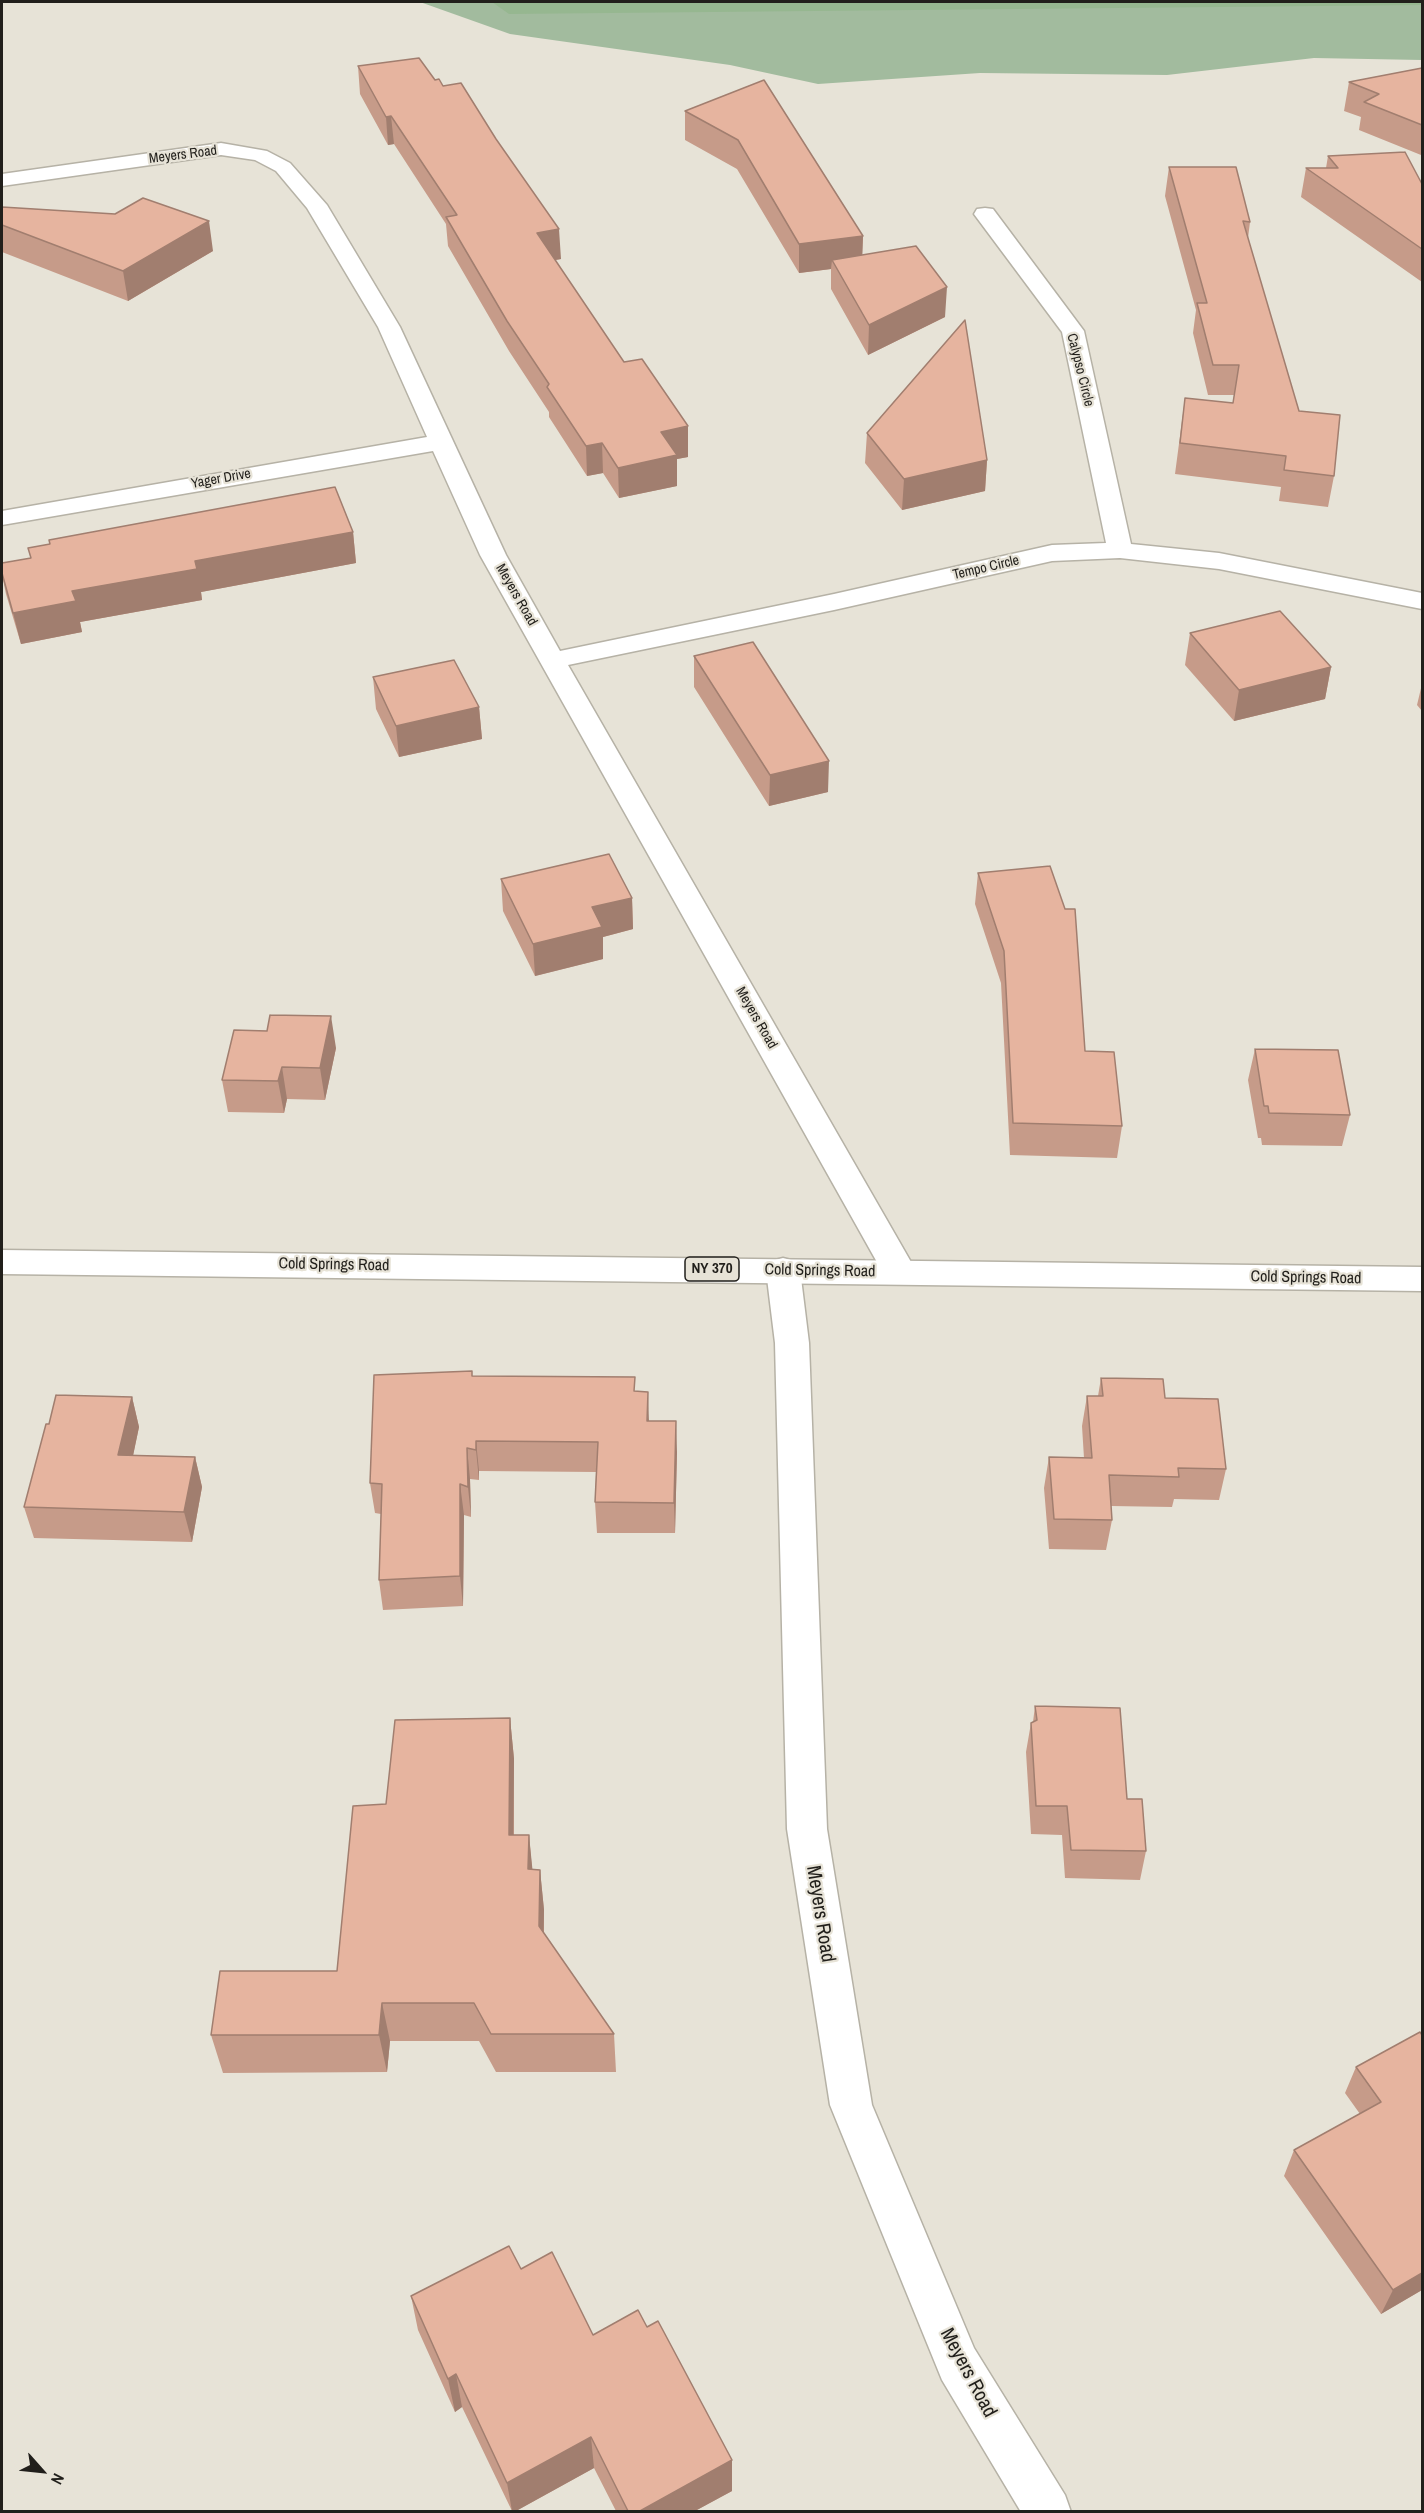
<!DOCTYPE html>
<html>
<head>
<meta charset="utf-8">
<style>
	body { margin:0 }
	#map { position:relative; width:1424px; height:2513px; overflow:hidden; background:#e7e3d7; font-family:"Archivo Narrow",sans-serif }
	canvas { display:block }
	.frame { position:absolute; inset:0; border:3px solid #211f1b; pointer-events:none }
	.north { position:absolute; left:12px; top:2441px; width:60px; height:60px; -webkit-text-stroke:4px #e7e3d7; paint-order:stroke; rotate:117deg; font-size:16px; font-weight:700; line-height:24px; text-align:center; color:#211f1b }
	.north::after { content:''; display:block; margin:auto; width:21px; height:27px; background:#211f1b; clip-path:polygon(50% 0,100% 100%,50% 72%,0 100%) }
</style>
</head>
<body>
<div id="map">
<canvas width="1424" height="2513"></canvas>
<div class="frame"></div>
<div class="north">N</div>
</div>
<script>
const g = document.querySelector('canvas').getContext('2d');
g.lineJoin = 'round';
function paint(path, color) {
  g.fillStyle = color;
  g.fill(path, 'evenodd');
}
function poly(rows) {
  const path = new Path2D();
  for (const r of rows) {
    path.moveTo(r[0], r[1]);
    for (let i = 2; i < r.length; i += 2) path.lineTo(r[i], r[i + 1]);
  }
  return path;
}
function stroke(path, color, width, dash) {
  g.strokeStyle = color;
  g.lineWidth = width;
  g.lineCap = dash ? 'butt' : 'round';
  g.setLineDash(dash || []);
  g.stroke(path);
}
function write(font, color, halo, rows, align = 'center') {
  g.font = font + ' "Archivo Narrow",sans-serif';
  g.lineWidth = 4.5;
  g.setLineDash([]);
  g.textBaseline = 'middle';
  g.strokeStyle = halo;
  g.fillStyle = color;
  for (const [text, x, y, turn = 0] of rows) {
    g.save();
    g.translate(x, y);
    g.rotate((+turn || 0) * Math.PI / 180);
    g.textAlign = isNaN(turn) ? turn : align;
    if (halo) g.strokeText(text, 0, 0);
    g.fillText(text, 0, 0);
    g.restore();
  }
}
const green = poly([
	[420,2,1422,2,1422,60,1314,58,1167,75,980,73,818,84,730,65,510,34]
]);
const forest = poly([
	[492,2,1422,2,1422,5,509,14]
]);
const street = poly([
	[221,143,267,151,290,163,327,205,400,327,506,555,560,651,834,594,1052,545,1106,543,1062,332,974,214,977,209,985,208,993,209,1084,331,1131,544,1219,553,1422,593,1422,609,1219,569,1120,558,1052,561,834,610,568,665,911,1262,916,1271,911,1280,899,1283,887,1280,480,555,433,451,2,525,2,511,427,437,378,327,307,208,276,171,255,160,221,155,2,186,2,174,221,143],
	[783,1258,795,1261,800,1270,809,1343,827,1829,872,2105,974,2348,1065,2495,1071,2512,1021,2512,942,2380,830,2105,787,1829,775,1343,766,1270,771,1261,783,1258]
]);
const primary = poly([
	[2,1250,1422,1267,1422,1291,2,1274,2,1250]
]);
const wall = poly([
	[358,66,435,80,443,86,561,259,555,260,688,457,677,459,677,486,619,498,603,473,587,476,549,417,549,412,509,351,448,246,446,224,394,144,388,145,360,94],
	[1422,68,1422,154,1421,155,1359,130,1361,117,1344,111,1349,82],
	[764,80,863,236,862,255,945,317,868,355,831,289,831,269,799,273,737,169,685,140,685,111],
	[1328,156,1422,184,1422,282,1301,197,1306,168,1326,168],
	[1169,167,1250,222,1248,238,1299,411,1334,476,1328,507,1279,501,1281,487,1175,474,1185,398,1233,403,1234,395,1208,395,1193,333,1196,310,1165,196],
	[2,207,115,214,213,251,128,301,2,252],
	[867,433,987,460,985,491,902,510,865,463],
	[353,532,356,563,201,592,202,600,80,622,82,632,21,644,6,594,2,575,2,563,31,558,28,548,50,544,49,540],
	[1190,633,1331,667,1325,699,1234,721,1185,665],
	[694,656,828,792,769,806,694,687],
	[373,677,479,707,482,739,399,757,376,709],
	[1422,684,1422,711,1417,705],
	[978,873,1122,1126,1117,1158,1010,1155,1001,983,975,904],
	[501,879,632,898,633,929,603,937,603,959,535,976,503,911],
	[336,1048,325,1100,287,1099,284,1113,228,1112,222,1080],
	[1255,1049,1350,1115,1342,1146,1262,1145,1261,1138,1258,1138,1248,1080],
	[472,1376,636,1391,649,1421,677,1452,675,1533,597,1533,595,1502,596,1472,479,1471,479,1480,470,1479,471,1517,464,1515,463,1606,383,1610,379,1580,381,1514,375,1513,370,1483],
	[1101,1378,1165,1398,1226,1469,1219,1500,1174,1499,1172,1507,1111,1506,1112,1520,1106,1550,1049,1549,1044,1488,1049,1457,1084,1458,1082,1426,1087,1396,1098,1396],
	[132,1397,139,1427,133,1455,195,1457,202,1487,192,1542,34,1538,24,1507,49,1424],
	[1035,1706,1127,1799,1146,1851,1140,1880,1065,1878,1062,1835,1031,1834,1026,1752,1031,1723,1033,1722],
	[510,1718,514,1759,514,1835,529,1835,532,1869,540,1870,544,1910,544,1933,614,2034,616,2072,496,2072,479,2041,390,2041,387,2072,223,2073,211,2035,337,1971,386,1804],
	[1422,2035,1422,2290,1381,2314,1284,2176,1294,2150,1360,2114,1345,2093,1356,2067],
	[521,2269,593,2335,732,2491,695,2511,616,2511,594,2468,516,2511,512,2511,462,2407,455,2412,418,2330,411,2296]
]);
const shadedWall = poly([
	[391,116,394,144,388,145,386,117],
	[209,221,213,251,128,301,123,271],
	[559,229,561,259,539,263,537,233],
	[863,236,862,265,832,260,831,269,799,273,799,244],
	[947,287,945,317,868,355,869,325],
	[688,426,688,457,677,459,677,486,619,498,618,468,661,432],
	[602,443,603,473,587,476,586,446],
	[987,460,985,491,902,510,904,479],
	[353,532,356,563,201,592,202,600,80,622,82,632,21,644,13,613,72,591,195,561],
	[1331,667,1325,699,1234,721,1239,690],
	[479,707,482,739,399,757,396,726],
	[829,761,828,792,769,806,770,775],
	[632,898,633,929,603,937,603,959,535,976,533,944,592,907],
	[331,1016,336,1048,325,1100,320,1068],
	[282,1067,287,1099,284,1113,278,1081],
	[648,1392,649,1423,647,1421],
	[132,1397,139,1427,127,1485,118,1455],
	[676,1421,677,1452,675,1533,674,1503],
	[476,1441,479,1471,479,1480,476,1450],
	[467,1448,470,1479,471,1517,468,1487],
	[195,1457,202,1487,192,1542,184,1512],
	[460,1484,464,1515,463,1606,460,1576],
	[510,1718,514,1759,513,1875,509,1835],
	[529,1835,533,1875,528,1869],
	[540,1870,544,1910,543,1965,539,1926],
	[382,2003,390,2041,387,2072,379,2035],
	[1422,2273,1422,2290,1381,2314,1393,2290],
	[456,2374,462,2407,455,2412,448,2379],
	[591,2437,594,2468,516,2511,512,2511,507,2483],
	[732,2460,732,2491,695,2511,640,2511]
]);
const building = poly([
	[419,58,435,80,439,79,443,86,461,83,496,139,559,229,537,233,624,362,642,359,688,426,661,432,677,455,618,468,602,443,586,446,547,387,549,384,507,321,446,217,457,215,391,116,386,117,358,66,419,58],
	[1422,68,1422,125,1364,102,1379,94,1349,82,1422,68],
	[764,80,863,236,799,244,738,140,685,111,764,80],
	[1405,152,1422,184,1422,249,1306,168,1338,168,1328,156,1405,152],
	[1169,167,1236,167,1250,222,1243,221,1299,411,1340,415,1334,476,1284,470,1286,456,1180,443,1185,398,1233,403,1239,365,1213,365,1197,303,1207,303,1169,167],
	[143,198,209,221,123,271,2,225,2,207,115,214,143,198],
	[916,246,947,287,869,325,832,260,916,246],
	[965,320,987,460,904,479,867,433,965,320],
	[335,487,353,532,195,561,197,569,72,591,76,601,13,613,2,573,2,563,31,558,28,548,50,544,49,540,335,487],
	[1280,611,1331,667,1239,690,1190,633,1280,611],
	[753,642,829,761,770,775,694,656,753,642],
	[454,660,479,707,396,726,373,677,454,660],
	[609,854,632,898,592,907,602,927,533,944,501,879,609,854],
	[1050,866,1065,909,1075,909,1085,1051,1114,1052,1122,1126,1013,1123,1004,951,978,873,1050,866],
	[270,1015,331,1016,320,1068,282,1067,278,1081,222,1080,234,1030,267,1031,270,1015],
	[1255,1049,1338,1050,1350,1115,1269,1113,1268,1106,1264,1106,1255,1049],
	[472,1371,472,1376,635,1377,634,1391,648,1392,647,1421,676,1421,674,1503,595,1502,598,1442,476,1441,476,1450,467,1448,468,1487,460,1484,460,1576,379,1580,382,1484,370,1483,374,1375,472,1371],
	[1101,1378,1163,1379,1165,1398,1218,1399,1226,1469,1178,1468,1179,1477,1109,1475,1112,1520,1054,1519,1049,1457,1092,1458,1087,1396,1103,1396,1101,1378],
	[56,1395,132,1397,118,1455,195,1457,184,1512,24,1507,46,1424,49,1424,56,1395],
	[1035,1706,1120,1708,1127,1799,1142,1799,1146,1851,1071,1850,1067,1806,1036,1806,1031,1723,1037,1720,1035,1706],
	[510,1718,509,1835,529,1835,528,1869,540,1870,539,1926,614,2034,491,2034,474,2003,382,2003,379,2035,211,2035,220,1971,337,1971,353,1806,386,1804,395,1720,510,1718],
	[1420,2032,1422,2035,1422,2273,1393,2290,1294,2150,1381,2102,1356,2067,1420,2032],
	[509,2246,521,2269,552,2252,593,2335,638,2310,647,2327,658,2321,732,2460,640,2511,628,2511,591,2437,507,2483,456,2374,448,2379,411,2296,509,2246]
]);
const farStreetnames = [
	["Meyers Road",183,155,-7],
	["Calypso Circle",1080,370,76],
	["Yager Drive",221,479,-10],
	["Tempo Circle",986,568,-13],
	["Meyers Road",516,595,60],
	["Meyers Road",756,1018,60]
];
const shields = [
	[712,1269,54]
];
const shieldNames = [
	["NY 370",712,1269]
];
const streetNames = [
	["Cold Springs Road",334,1265,1],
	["Cold Springs Road",820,1271,1],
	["Cold Springs Road",1306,1278,1]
];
const nearStreetnames = [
	["Meyers Road",820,1914,81],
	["Meyers Road",968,2373,62]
];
paint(green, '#a2bb9e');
paint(forest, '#96b790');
stroke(street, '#b6b2a6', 3);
stroke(primary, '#b6b2a6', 3);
paint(street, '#fff');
paint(primary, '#fff');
paint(wall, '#c69b89');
paint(shadedWall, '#a17e6f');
paint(building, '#e6b49f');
stroke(building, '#a17e6f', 1.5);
write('14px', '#211f1b', '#e7e3d7', farStreetnames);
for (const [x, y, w] of shields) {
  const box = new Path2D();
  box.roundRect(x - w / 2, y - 12, w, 24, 4.5);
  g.fillStyle = '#e7e3d7';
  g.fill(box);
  stroke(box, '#211f1b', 1.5);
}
write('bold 15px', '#211f1b', null, shieldNames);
write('16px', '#211f1b', '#e7e3d7', streetNames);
write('20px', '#211f1b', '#e7e3d7', nearStreetnames);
</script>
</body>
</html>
